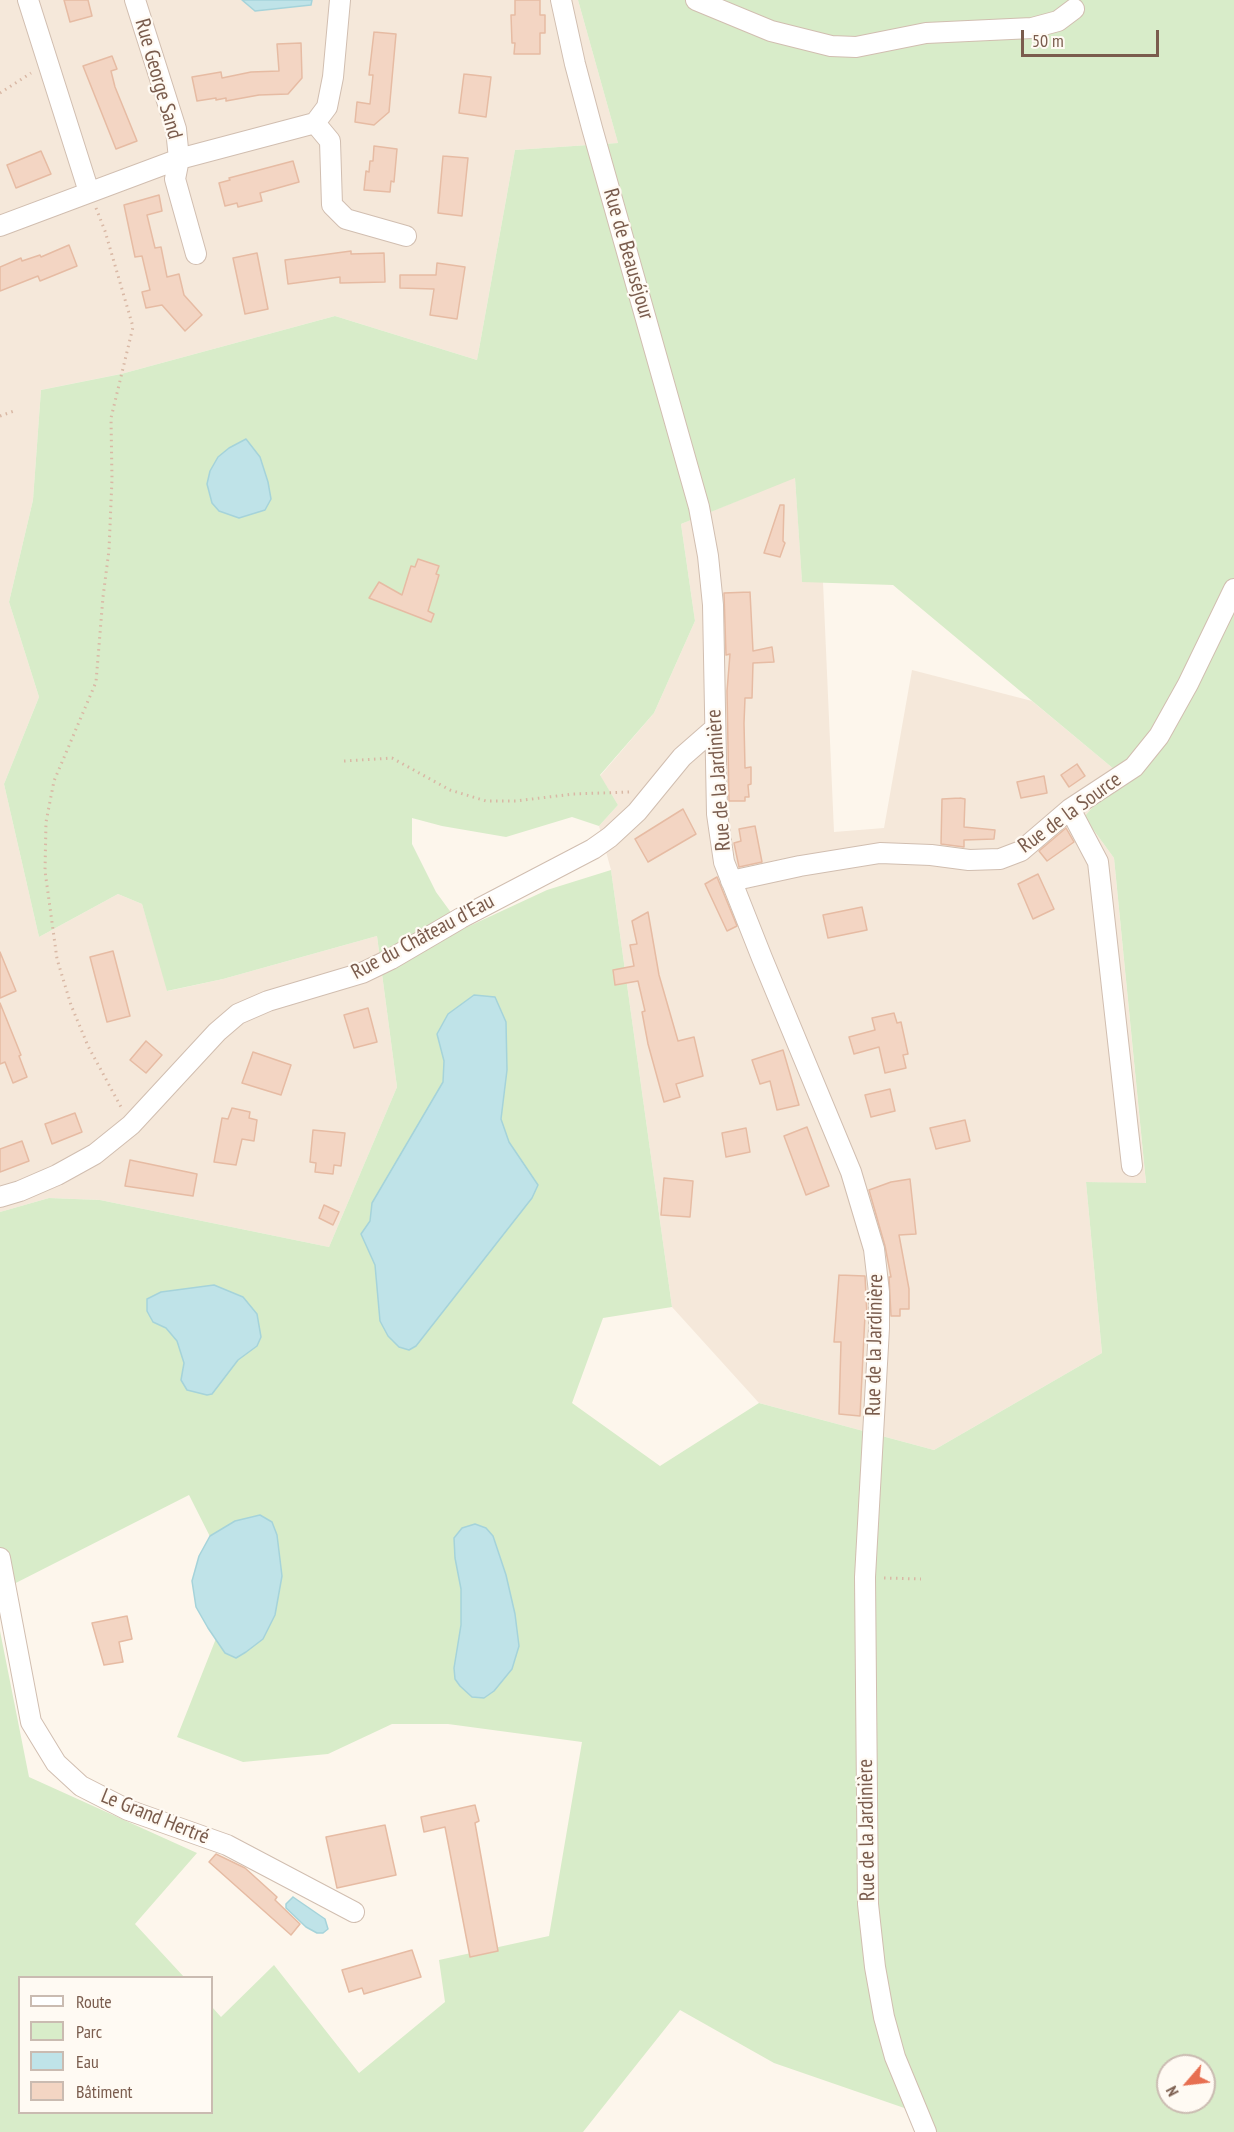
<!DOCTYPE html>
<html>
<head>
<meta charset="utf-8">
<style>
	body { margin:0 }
	#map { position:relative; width:1234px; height:2132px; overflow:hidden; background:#fdf6ec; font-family:"PT Sans Narrow",sans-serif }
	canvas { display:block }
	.legend { position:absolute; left:18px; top:1976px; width:195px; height:138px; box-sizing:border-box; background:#fffaf3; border:2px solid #cabbb1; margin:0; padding:8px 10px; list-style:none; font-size:18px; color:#7a5c4d }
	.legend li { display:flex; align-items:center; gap:12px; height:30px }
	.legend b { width:30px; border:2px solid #cabbb1 }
	.north { position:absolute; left:1156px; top:2054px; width:60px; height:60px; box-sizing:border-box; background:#fffaf3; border:2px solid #cabbb1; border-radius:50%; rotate:242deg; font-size:16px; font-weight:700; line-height:24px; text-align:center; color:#7a5c4d }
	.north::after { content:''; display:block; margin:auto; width:21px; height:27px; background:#e76f51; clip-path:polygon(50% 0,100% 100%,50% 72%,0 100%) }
	.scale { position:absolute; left:1021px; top:30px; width:138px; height:27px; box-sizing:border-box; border:3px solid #7a5c4d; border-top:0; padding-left:8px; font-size:18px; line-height:21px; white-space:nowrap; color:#7a5c4d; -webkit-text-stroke:4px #fffaf3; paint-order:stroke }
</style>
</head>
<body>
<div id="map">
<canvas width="1234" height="2132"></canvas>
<ul class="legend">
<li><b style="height:8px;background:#fff"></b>Route</li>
<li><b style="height:16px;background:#d8ecc9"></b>Parc</li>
<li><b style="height:16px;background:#bfe3e8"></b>Eau</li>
<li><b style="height:16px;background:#f3d5c3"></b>Bâtiment</li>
</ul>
<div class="north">N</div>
<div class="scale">50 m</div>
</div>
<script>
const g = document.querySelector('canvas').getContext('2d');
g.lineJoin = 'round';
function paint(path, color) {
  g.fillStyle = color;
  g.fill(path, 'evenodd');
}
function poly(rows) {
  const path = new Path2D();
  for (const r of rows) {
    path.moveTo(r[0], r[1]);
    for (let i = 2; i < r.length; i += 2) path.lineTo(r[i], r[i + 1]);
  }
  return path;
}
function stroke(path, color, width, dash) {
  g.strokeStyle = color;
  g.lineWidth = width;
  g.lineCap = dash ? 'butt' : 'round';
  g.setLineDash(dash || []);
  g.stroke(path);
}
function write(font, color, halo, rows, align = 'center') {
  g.font = font + ' "PT Sans Narrow",sans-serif';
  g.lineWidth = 4.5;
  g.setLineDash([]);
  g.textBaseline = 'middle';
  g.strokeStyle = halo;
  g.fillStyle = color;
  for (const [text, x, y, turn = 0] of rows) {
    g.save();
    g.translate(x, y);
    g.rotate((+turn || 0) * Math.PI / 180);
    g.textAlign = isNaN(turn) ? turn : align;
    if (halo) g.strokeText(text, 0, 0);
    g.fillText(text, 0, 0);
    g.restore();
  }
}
const residential = poly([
	[0,0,578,0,618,143,515,150,477,360,335,316,121,374,41,390,33,500,9,602,39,697,4,784,39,937,118,894,142,904,168,991,223,979,377,936,397,1087,329,1247,100,1200,49,1198,0,1212],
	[795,477,802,581,823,582,834,832,884,828,912,670,1032,701,1121,775,1084,817,1114,858,1146,1184,1086,1182,1102,1353,934,1450,759,1403,672,1307,611,870,599,826,618,805,600,776,654,713,695,621,681,524]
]);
const green = poly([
	[578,0,1234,0,1234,2132,925,2132,913,2111,774,2063,680,2010,583,2132,0,2132,0,1631,29,1777,197,1853,135,1924,184,1977,20,1978,20,2112,212,2112,212,2007,221,2017,274,1965,359,2073,445,2002,439,1960,549,1936,582,1742,448,1724,392,1724,328,1754,243,1762,177,1737,236,1588,189,1495,0,1591,0,1212,49,1198,100,1200,329,1247,397,1087,377,936,223,979,167,991,142,904,118,894,39,937,4,784,39,697,9,602,33,500,41,390,121,374,335,316,477,360,515,150,618,143],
	[795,478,802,582,893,585,1121,775,1084,817,1114,858,1146,1183,1086,1182,1102,1353,934,1450,759,1403,660,1466,572,1403,603,1318,672,1307,611,870,547,890,463,929,436,892,412,844,412,818,442,826,506,837,572,817,599,826,618,805,600,775,654,713,695,621,681,524],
	[1168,2066,1204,2066,1204,2102,1168,2102]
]);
const water = poly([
	[242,0,312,0,311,5,255,11,242,0],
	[246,439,260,457,268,482,271,499,265,510,239,518,219,511,212,503,207,484,210,471,218,457,229,448,246,439],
	[474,995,495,997,506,1022,507,1070,501,1119,509,1142,538,1185,532,1198,416,1346,409,1350,399,1347,388,1336,380,1321,375,1265,361,1234,370,1221,372,1203,443,1082,444,1061,437,1034,448,1014,474,995],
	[214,1285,243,1297,257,1314,261,1337,257,1346,238,1360,212,1394,207,1395,187,1390,181,1380,184,1363,177,1341,166,1328,153,1322,147,1311,147,1299,161,1292,214,1285],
	[260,1515,272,1522,277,1535,282,1576,275,1615,263,1639,246,1652,236,1658,225,1653,208,1628,196,1607,192,1581,199,1556,210,1536,235,1521,260,1515],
	[475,1524,486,1528,493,1536,506,1575,515,1614,519,1646,512,1669,494,1691,484,1698,472,1697,460,1686,455,1679,454,1668,461,1625,461,1589,455,1558,454,1538,462,1528,475,1524],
	[293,1897,325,1919,328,1929,323,1933,317,1933,306,1927,286,1908,286,1904,293,1897]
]);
const building = poly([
	[64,0,88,0,92,16,70,22,64,0],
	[515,0,540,0,540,15,545,15,545,33,540,33,540,54,514,54,515,43,512,43,511,15,515,15,515,0],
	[374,32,396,34,389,112,374,125,355,122,357,102,370,104,373,75,369,75,374,32],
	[301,43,302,78,288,94,259,95,226,101,226,98,216,100,216,98,197,101,192,77,221,72,222,78,251,72,279,71,277,44,301,43],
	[112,56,117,69,111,71,115,87,137,141,116,149,83,66,112,56],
	[464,74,491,77,486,117,459,113,464,74],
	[374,146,397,149,394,182,391,181,390,192,364,190,366,171,369,172,370,161,373,161,374,146],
	[41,151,51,174,16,188,7,165,41,151],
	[443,156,468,158,462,216,438,213,443,156],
	[293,161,299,182,260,193,262,201,238,207,237,203,225,206,219,183,230,180,229,178,293,161],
	[159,195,162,211,147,215,155,248,161,247,167,277,179,274,184,295,202,315,185,331,162,305,146,308,142,292,150,290,142,256,135,257,124,205,159,195],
	[69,245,77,266,40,281,38,276,0,291,0,267,21,258,22,261,40,255,41,257,69,245],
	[351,251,351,254,384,253,385,282,340,283,340,277,288,284,285,260,351,251],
	[257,253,268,309,245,314,233,258,257,253],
	[437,263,465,267,457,319,430,315,434,289,400,288,400,275,436,275,437,263],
	[780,505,784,505,783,541,785,543,780,557,764,553,780,505],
	[418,559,439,566,436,574,439,575,428,611,434,614,431,622,369,598,379,582,402,595,411,566,415,567,418,559],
	[750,592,753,651,772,647,774,662,753,663,752,698,745,698,744,723,745,768,751,767,751,784,748,785,749,797,745,797,745,801,729,801,727,691,730,654,726,655,724,593,750,592],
	[1077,764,1085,776,1069,787,1061,775,1077,764],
	[1044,776,1047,793,1021,798,1017,782,1044,776],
	[960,798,965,799,964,827,995,830,994,839,964,840,964,847,941,844,942,799,960,798],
	[683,809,696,834,648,862,635,839,683,809],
	[755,826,762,862,739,867,734,843,741,841,739,829,755,826],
	[1066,828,1074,842,1047,861,1039,851,1066,828],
	[1038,874,1054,909,1033,919,1018,884,1038,874],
	[717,877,737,926,727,931,705,884,717,877],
	[862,907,867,930,828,938,823,915,862,907],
	[648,912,659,975,678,1041,694,1037,703,1076,676,1084,680,1097,664,1102,648,1044,642,1012,645,1011,638,981,615,985,613,970,634,966,630,945,637,944,632,921,648,912],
	[113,951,130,1016,107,1022,90,957,113,951],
	[0,952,16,991,0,998,0,952],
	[0,1003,21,1055,19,1056,27,1077,13,1083,5,1062,0,1064,0,1003],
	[368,1008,377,1042,354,1048,344,1015,368,1008],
	[894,1013,897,1023,901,1022,908,1054,903,1055,906,1068,885,1073,879,1047,854,1054,849,1037,875,1030,872,1018,894,1013],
	[146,1041,162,1055,146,1073,130,1060,146,1041],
	[783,1050,799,1105,777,1110,770,1081,760,1084,752,1060,783,1050],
	[253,1052,291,1065,281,1095,242,1083,253,1052],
	[890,1089,895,1111,871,1117,865,1095,890,1089],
	[232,1108,250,1112,249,1118,257,1120,254,1141,242,1139,236,1165,214,1162,222,1118,228,1119,232,1108],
	[75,1113,82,1132,52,1144,45,1124,75,1113],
	[965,1120,970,1141,936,1149,930,1128,965,1120],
	[807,1127,829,1186,806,1195,784,1136,807,1127],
	[746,1128,750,1152,726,1157,722,1133,746,1128],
	[313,1130,345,1133,341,1166,334,1165,333,1174,315,1172,316,1163,310,1162,313,1130],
	[22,1141,29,1161,0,1172,0,1149,22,1141],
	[130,1160,197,1174,193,1196,125,1186,130,1160],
	[664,1178,693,1181,690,1217,661,1215,664,1178],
	[910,1179,916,1234,899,1235,909,1289,909,1309,900,1309,900,1316,891,1316,889,1277,891,1277,885,1246,869,1190,891,1182,910,1179],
	[324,1205,339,1212,333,1225,319,1218,324,1205],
	[839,1275,865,1276,867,1315,865,1315,860,1416,839,1414,841,1342,834,1342,839,1275],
	[127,1616,132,1639,119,1642,123,1662,104,1665,92,1623,127,1616],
	[475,1805,479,1821,475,1823,498,1951,470,1957,445,1827,424,1832,421,1817,475,1805],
	[385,1825,396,1875,337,1888,326,1837,385,1825],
	[216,1854,245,1868,277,1897,275,1900,300,1924,291,1935,209,1862,216,1854],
	[412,1950,421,1977,364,1994,362,1988,349,1992,342,1970,412,1950]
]);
const path = poly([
	[0,93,31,73],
	[96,208,105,231,133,327,111,418,112,479,109,550,103,597,96,682,54,781,46,822,45,871,57,959,71,1005,88,1046,121,1107],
	[0,416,14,411],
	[344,761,392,758,450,790,486,801,516,801,573,794,630,792],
	[884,1578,921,1579]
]);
const minor = poly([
	[28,0,89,192],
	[135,0,176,129,179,159,175,179,196,254],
	[561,0,575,64,592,128,699,507,708,556,713,605,717,814,724,862,762,958,851,1172,874,1249,879,1292,879,1328,865,1577,868,1904,875,1967,884,2017,895,2057,926,2132],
	[696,0,771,31,831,46,856,47,926,33,1032,28,1058,21,1074,9],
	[315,123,330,141,332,205,346,219,406,236],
	[0,226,179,159,315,123,327,107,333,77,340,0],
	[1070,809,1098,862,1132,1166],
	[731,881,800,866,880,853,931,855,969,860,1000,859,1021,851,1070,809,1134,767,1159,736,1188,684,1234,589],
	[0,1197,20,1191,57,1175,95,1154,131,1125,217,1032,238,1014,268,1001,362,973,391,959,461,918,593,849,610,837,637,812,682,757,714,729],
	[0,1558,31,1722,56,1763,81,1786,128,1810,227,1845,354,1912]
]);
const streetNames = [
	["Rue George Sand",158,79,74],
	["Rue de Beauséjour",628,254,74],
	["Rue de la Jardinière",719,780,-94],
	["Rue de la Source",1070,813,-36],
	["Rue du Château d'Eau",423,937,-28],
	["Rue de la Jardinière",875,1345,-89],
	["Le Grand Hertré",155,1817,22],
	["Rue de la Jardinière",867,1830,-91]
];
paint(residential, '#f5e8da');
paint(green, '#d8ecc9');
paint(water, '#bfe3e8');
stroke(water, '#a5d3da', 1.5);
paint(building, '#f3d5c3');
stroke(building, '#e6bba3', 1.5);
stroke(minor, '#d1beb0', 22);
stroke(path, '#d9b8a5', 3, [1.5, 4.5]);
stroke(minor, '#fff', 20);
write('21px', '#7a5c4d', '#fffaf3', streetNames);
</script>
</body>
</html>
